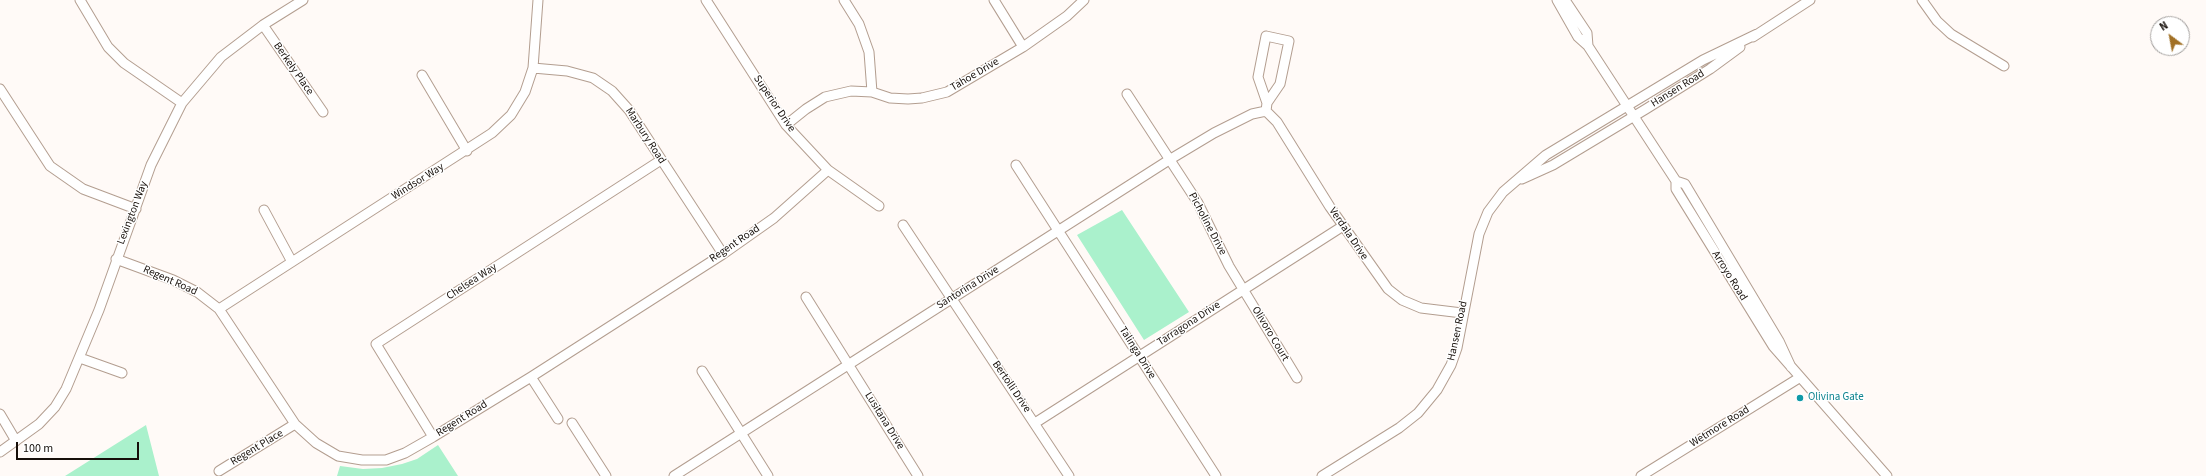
<!DOCTYPE html>
<html>
<head>
<meta charset="utf-8">
<style>
	body { margin:0 }
	#map { position:relative; width:2206px; height:476px; overflow:hidden; background:#fffaf7; font-family:"Source Sans 3",sans-serif }
	canvas { display:block }
	.north { position:absolute; left:2150px; top:16px; width:40px; height:40px; box-sizing:border-box; background:#fff; border:1px solid #a29f9d; border-radius:50%; rotate:328deg; font-size:11px; font-weight:700; line-height:16px; text-align:center; color:#160f0a }
	.north::after { content:''; display:block; margin:auto; width:14px; height:18px; background:#a17025; clip-path:polygon(50% 0,100% 100%,50% 72%,0 100%) }
	.scale { position:absolute; left:16px; top:442px; width:123px; height:18px; box-sizing:border-box; border:2px solid #160f0a; border-top:0; padding-left:5px; font-size:12px; line-height:14px; white-space:nowrap; color:#160f0a; -webkit-text-stroke:3px #fff; paint-order:stroke }
</style>
</head>
<body>
<div id="map">
<canvas width="2206" height="476"></canvas>
<div class="north">N</div>
<div class="scale">100 m</div>
</div>
<script>
const g = document.querySelector('canvas').getContext('2d');
g.lineJoin = 'round';
function paint(path, color) {
  g.fillStyle = color;
  g.fill(path, 'evenodd');
}
function poly(rows) {
  const path = new Path2D();
  for (const r of rows) {
    path.moveTo(r[0], r[1]);
    for (let i = 2; i < r.length; i += 2) path.lineTo(r[i], r[i + 1]);
  }
  return path;
}
function stroke(path, color, width, dash) {
  g.strokeStyle = color;
  g.lineWidth = width;
  g.lineCap = dash ? 'butt' : 'round';
  g.setLineDash(dash || []);
  g.stroke(path);
}
function write(font, color, halo, rows, align = 'center') {
  g.font = font + ' "Source Sans 3",sans-serif';
  g.lineWidth = 3;
  g.setLineDash([]);
  g.textBaseline = 'middle';
  g.strokeStyle = halo;
  g.fillStyle = color;
  for (const [text, x, y, turn = 0] of rows) {
    g.save();
    g.translate(x, y);
    g.rotate((+turn || 0) * Math.PI / 180);
    g.textAlign = isNaN(turn) ? turn : align;
    if (halo) g.strokeText(text, 0, 0);
    g.fillText(text, 0, 0);
    g.restore();
  }
}
const green = poly([
	[1122,210,1189,312,1144,340,1077,235],
	[146,425,159,476,65,476],
	[438,445,458,476,337,476,340,466,363,469,382,468,402,464,417,459]
]);
const minor = poly([
	[80,0,108,47,124,63,182,103],
	[706,0,786,125,828,170,879,206],
	[844,0,859,24,869,52,872,92],
	[994,0,1023,47],
	[1557,0,1578,37,1588,46,1676,181,1685,184,1779,341,1791,367],
	[1565,0,1587,33,1588,46],
	[1922,0,1937,21,1951,34,2004,66],
	[263,25,323,112],
	[1753,37,1810,0],
	[533,68,567,71,593,78,612,91,629,110,723,254],
	[422,75,467,151],
	[0,89,50,166,83,189,136,209],
	[1127,94,1198,203,1229,266,1297,378],
	[1266,111,1277,122,1330,207,1388,289,1402,300,1421,308,1462,313],
	[1266,111,1267,103,1258,77,1266,36,1289,41,1280,84,1267,103],
	[786,125,806,109,825,97,851,91,872,92,890,98,908,99,922,98,947,92,1023,47,1067,16,1084,0],
	[1016,165,1216,476],
	[1522,179,1553,165,1646,109,1710,69,1740,47],
	[1676,181,1676,189,1773,346,1887,476],
	[264,210,292,262],
	[903,225,1069,476],
	[116,259,173,280,197,292,219,309,295,424,316,443,338,456,362,460,386,460,405,453,433,437,531,377,723,254,774,218,828,170],
	[806,297,918,476],
	[219,309,492,133,511,115,525,92,533,68,538,0],
	[80,358,122,373],
	[702,371,768,476],
	[531,377,558,419],
	[0,414,16,441],
	[572,423,606,476],
	[1035,423,1343,226],
	[433,437,376,344,661,160],
	[0,452,39,424,55,407,66,389,99,310,151,165,182,103,221,57,263,25,303,0],
	[219,471,295,424],
	[674,476,1169,160,1214,133,1252,114,1266,111],
	[1322,476,1399,428,1418,413,1437,390,1451,365,1457,348,1479,234,1488,212,1503,192,1546,155,1703,60,1757,34],
	[1641,476,1799,378]
]);
const markers = [
	[1800,398,4,"#0f9aa8"]
];
const streetNames = [
	["Berkely Place",293,69,55],
	["Tahoe Drive",975,75,-31],
	["Hansen Road",1678,89,-32],
	["Superior Drive",774,104,56],
	["Marbury Road",645,136,57],
	["Windsor Way",418,182,-32],
	["Lexington Way",133,213,-69],
	["Picholine Drive",1207,224,62],
	["Verdala Drive",1348,234,56],
	["Regent Road",735,244,-34],
	["Arroyo Road",1729,276,58],
	["Regent Road",170,281,24],
	["Chelsea Way",472,282,-33],
	["Santorina Drive",968,288,-32],
	["Tarragona Drive",1189,324,-33],
	["Hansen Road",1458,331,-78],
	["Olivoro Court",1270,334,59],
	["Talinga Drive",1137,353,58],
	["Bertolli Drive",1011,387,56],
	["Regent Road",462,419,-32],
	["Lusitana Drive",884,421,58],
	["Wetmore Road",1720,427,-32],
	["Regent Place",257,448,-31]
];
const cultureNames = [
	["Olivina Gate",1808,398]
];
paint(green, '#aaf1cc');
stroke(minor, '#b39e90', 11);
stroke(minor, '#fff', 9);
for (const [x, y, r, color] of markers) {
  const dot = new Path2D();
  dot.arc(x, y, r, 0, 2 * Math.PI);
  g.fillStyle = color;
  g.fill(dot);
  stroke(dot, '#fff', 1.5);
}
write('11px', '#160f0a', '#fff', streetNames);
write('11px', '#0d838f', '#fff', cultureNames, 'left');
</script>
</body>
</html>
